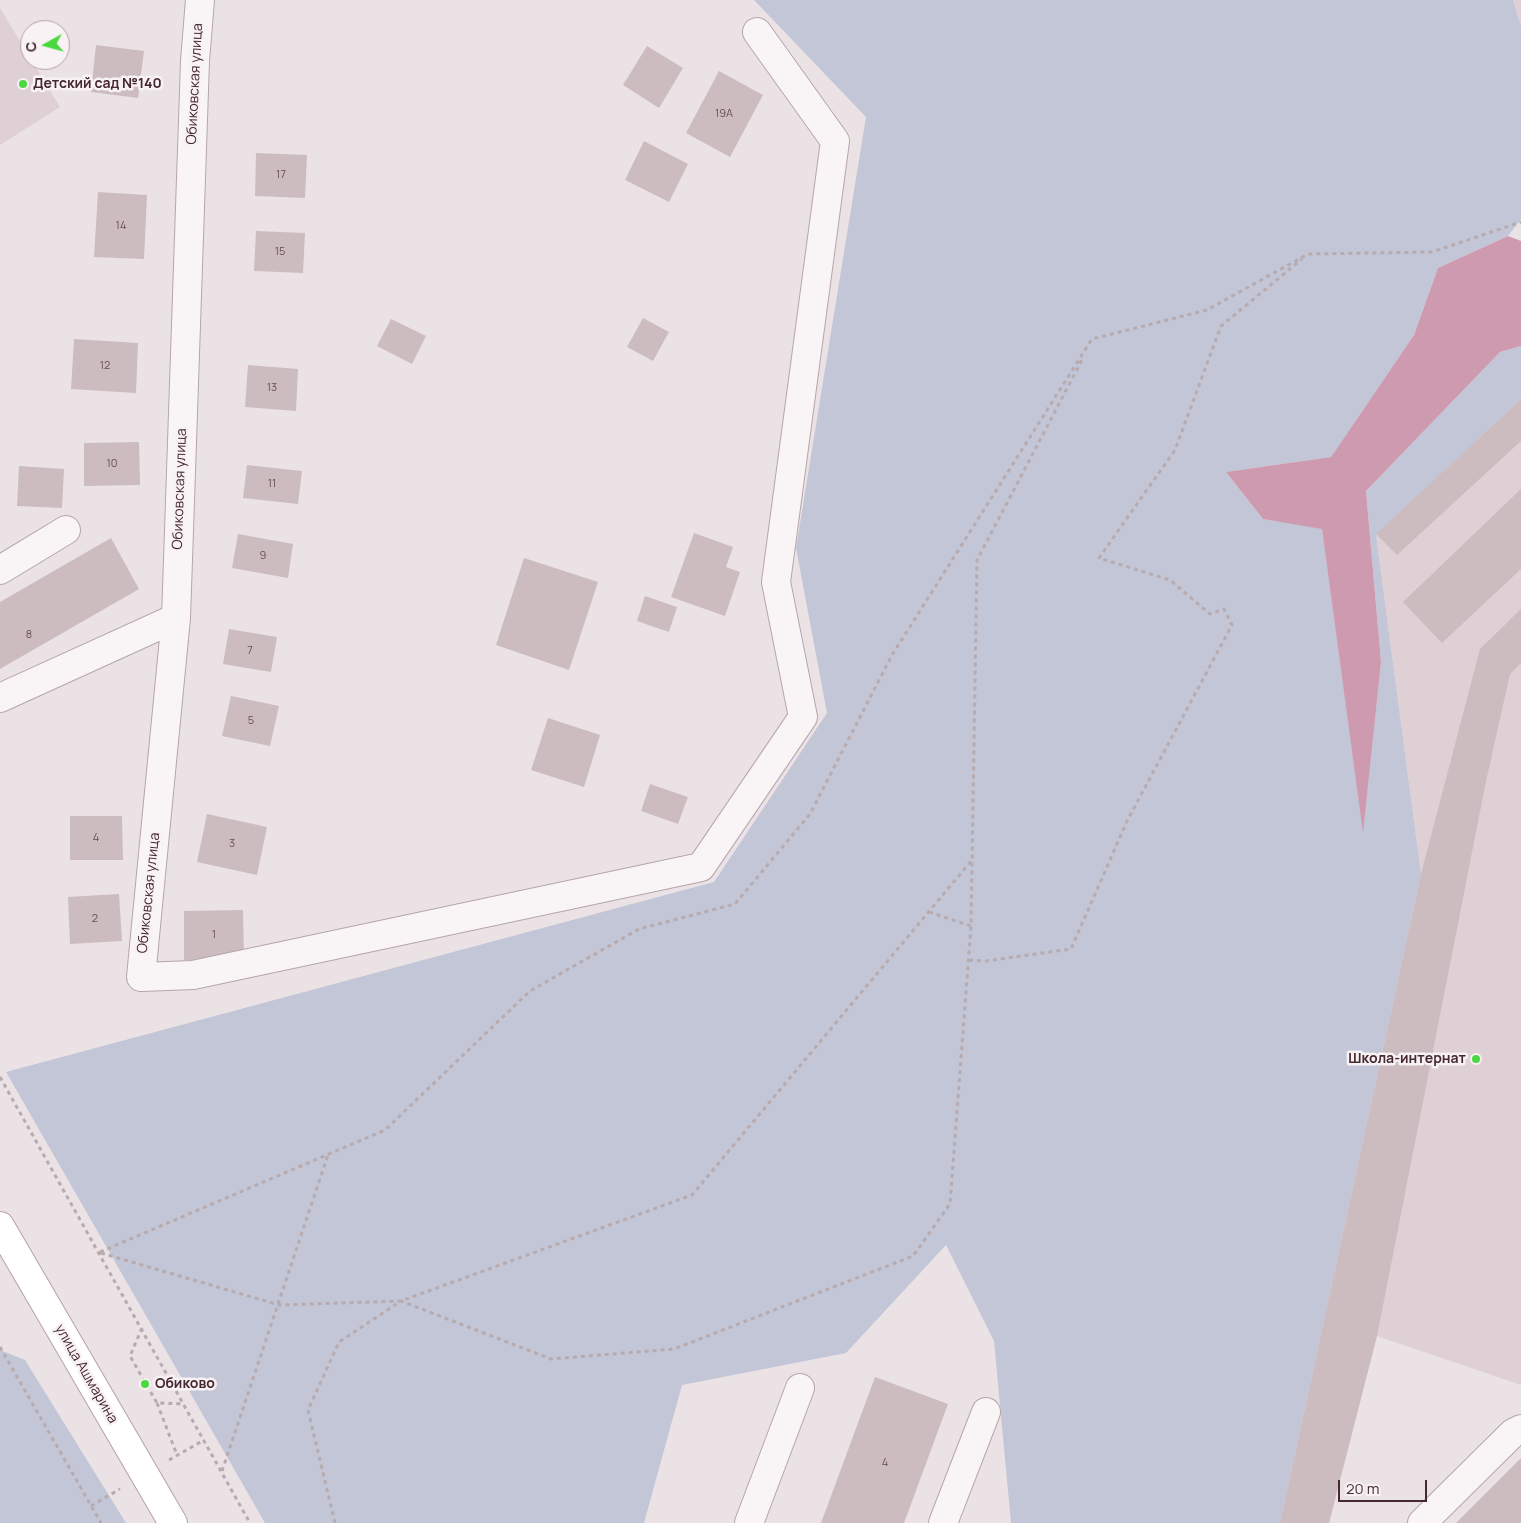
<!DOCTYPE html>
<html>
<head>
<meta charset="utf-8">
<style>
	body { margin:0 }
	#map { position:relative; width:1521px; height:1523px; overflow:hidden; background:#ebe2e5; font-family:Manrope,sans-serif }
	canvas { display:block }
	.north { position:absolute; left:20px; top:20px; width:50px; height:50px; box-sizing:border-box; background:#f8f2f4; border:1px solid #b0a1a6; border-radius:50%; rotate:263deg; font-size:14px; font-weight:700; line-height:20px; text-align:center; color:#452830 }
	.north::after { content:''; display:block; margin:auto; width:18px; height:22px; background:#49d93e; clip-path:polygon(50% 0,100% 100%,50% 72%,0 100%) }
	.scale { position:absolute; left:1338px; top:1480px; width:89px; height:22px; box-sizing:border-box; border:2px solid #452830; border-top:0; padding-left:6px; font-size:15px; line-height:18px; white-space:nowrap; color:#452830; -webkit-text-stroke:4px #f8f2f4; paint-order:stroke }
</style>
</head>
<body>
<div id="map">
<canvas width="1521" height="1523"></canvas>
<div class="north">С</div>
<div class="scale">20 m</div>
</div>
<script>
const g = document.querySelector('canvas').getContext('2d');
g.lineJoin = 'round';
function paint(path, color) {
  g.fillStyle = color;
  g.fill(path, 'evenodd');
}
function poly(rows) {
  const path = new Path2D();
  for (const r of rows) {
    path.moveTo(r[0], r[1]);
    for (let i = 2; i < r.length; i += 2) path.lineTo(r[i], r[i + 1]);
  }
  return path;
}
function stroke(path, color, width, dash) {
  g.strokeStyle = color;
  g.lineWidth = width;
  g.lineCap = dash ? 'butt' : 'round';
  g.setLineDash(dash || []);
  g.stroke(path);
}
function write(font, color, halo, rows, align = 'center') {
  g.font = font + ' Manrope,sans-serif';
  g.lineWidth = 5;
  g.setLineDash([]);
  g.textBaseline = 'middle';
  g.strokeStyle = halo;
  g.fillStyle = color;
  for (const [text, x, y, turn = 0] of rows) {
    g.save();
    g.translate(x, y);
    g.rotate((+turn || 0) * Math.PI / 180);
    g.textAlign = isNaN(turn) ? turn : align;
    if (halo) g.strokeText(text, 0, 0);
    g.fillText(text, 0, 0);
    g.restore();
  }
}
const built = poly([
	[1513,0,1521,0,1521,26],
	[0,8,60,107,0,145],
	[1521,399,1521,1385,1377,1336,1329,1523,1280,1523,1421,874,1376,534]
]);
const green = poly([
	[754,0,1513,0,1521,26,1521,219,1508,236,1438,268,1414,335,1331,457,1226,472,1263,519,1322,528,1363,830,1381,662,1366,491,1500,352,1521,346,1521,399,1376,535,1421,874,1280,1523,1011,1523,994,1341,946,1245,846,1353,682,1385,644,1523,265,1523,6,1072,714,882,827,713,796,548,866,117],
	[0,1350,25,1360,126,1523,0,1523]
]);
const water = poly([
	[1508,236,1521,241,1521,346,1500,352,1366,491,1381,662,1363,833,1322,529,1263,519,1226,472,1331,457,1414,335,1438,268]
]);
const building = poly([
	[96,45,144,51,138,98,91,92],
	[647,46,683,68,659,108,623,85],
	[719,71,763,95,730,157,686,133],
	[644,141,688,164,669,202,625,180],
	[256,153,307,155,305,198,255,196],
	[98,192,147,195,144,259,94,257],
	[256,231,305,233,303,273,254,271],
	[643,318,669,332,653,361,627,347],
	[391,319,426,336,412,364,377,346],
	[74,339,138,343,136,393,71,389],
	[248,365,298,369,296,411,245,407],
	[1521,399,1521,441,1397,555,1376,534],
	[139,442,140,485,84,486,84,443],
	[247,465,302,471,298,504,243,498],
	[19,466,64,469,62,508,17,506],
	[1521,489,1521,569,1442,643,1403,602],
	[694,533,733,547,726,567,740,572,725,616,671,597],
	[238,534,293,544,288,578,232,568],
	[111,538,139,589,0,669,0,602],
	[524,558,598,582,569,670,496,645],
	[645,596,677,607,669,632,637,621],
	[1521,609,1521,663,1510,674,1486,781,1377,1336,1329,1523,1280,1523,1421,874,1480,649],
	[229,629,277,637,271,672,223,664],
	[231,696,279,706,270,746,222,736],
	[548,718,600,735,584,787,531,770],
	[650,784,688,797,678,824,641,811],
	[207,814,267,827,257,875,197,862],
	[70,816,122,816,123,860,70,860],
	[119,894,122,941,70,944,68,897],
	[243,910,244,959,184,960,184,911],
	[875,1377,948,1404,904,1523,821,1523],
	[1521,1458,1521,1523,1456,1523]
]);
const path = poly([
	[929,912,971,926],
	[969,960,986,961,1071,949,1127,821,1232,625,1224,609,1210,614,1170,580,1099,558,1175,450,1221,326,1302,259],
	[0,1077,250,1523],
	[100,1252,385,1130,530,991,639,929,735,904,810,814,892,655,1092,339,1207,310,1308,254,1432,252,1521,222],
	[101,1253,279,1305,401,1301,692,1195,972,860],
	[142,1328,130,1356,157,1403,184,1404],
	[0,1347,101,1523],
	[157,1403,177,1455],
	[169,1460,204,1440],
	[222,1471,328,1155],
	[91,1506,120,1489],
	[335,1523,308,1410,339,1342,401,1301,551,1359,674,1349,913,1256,950,1204,971,926,977,560,1082,360]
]);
const minor = poly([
	[200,0,195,61,176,618,141,977,193,975,701,867,803,717,776,582,835,141,757,32],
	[0,570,66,530],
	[0,698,176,618],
	[749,1523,800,1388],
	[943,1523,986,1412],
	[1422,1523,1513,1433,1521,1429]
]);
const major = poly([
	[0,1226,173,1523]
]);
const markers = [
	[23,84,5,"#49d93e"],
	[1476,1059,5,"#49d93e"],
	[145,1384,5,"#49d93e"]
];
const numberNames = [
	["19А",724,114],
	["17",281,175],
	["14",121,226],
	["15",280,252],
	["12",105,366],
	["13",272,388],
	["10",112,464],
	["11",272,484],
	["9",263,556],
	["8",29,635],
	["7",250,651],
	["5",251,721],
	["4",96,838],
	["3",232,844],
	["2",95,919],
	["1",214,935],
	["4",885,1463]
];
const poiNames = [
	["Детский сад №140",33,84],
	["Школа-интернат",1466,1059,"right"],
	["Обиково",155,1384]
];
const streetNames = [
	["Обиковская улица",195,84,-87],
	["Обиковская улица",180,489,-88],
	["Обиковская улица",149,893,-84],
	["улица Ашмарина",86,1374,60]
];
paint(built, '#ded0d4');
paint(green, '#c2c6d6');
paint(water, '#ce9aaf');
paint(building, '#ccbcc0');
stroke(minor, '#b6a6ab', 30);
stroke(major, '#b8a0a8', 30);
stroke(path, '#b8abaf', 3, [4, 4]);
stroke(minor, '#f9f5f6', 28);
stroke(major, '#fff', 28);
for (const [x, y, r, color] of markers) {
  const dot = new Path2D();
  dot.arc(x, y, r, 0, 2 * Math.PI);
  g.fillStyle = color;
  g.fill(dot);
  stroke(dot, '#f8f2f4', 2);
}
write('11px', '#674d54', null, numberNames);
write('bold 14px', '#452830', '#f8f2f4', poiNames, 'left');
write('14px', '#452830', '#f8f2f4', streetNames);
</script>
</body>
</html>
